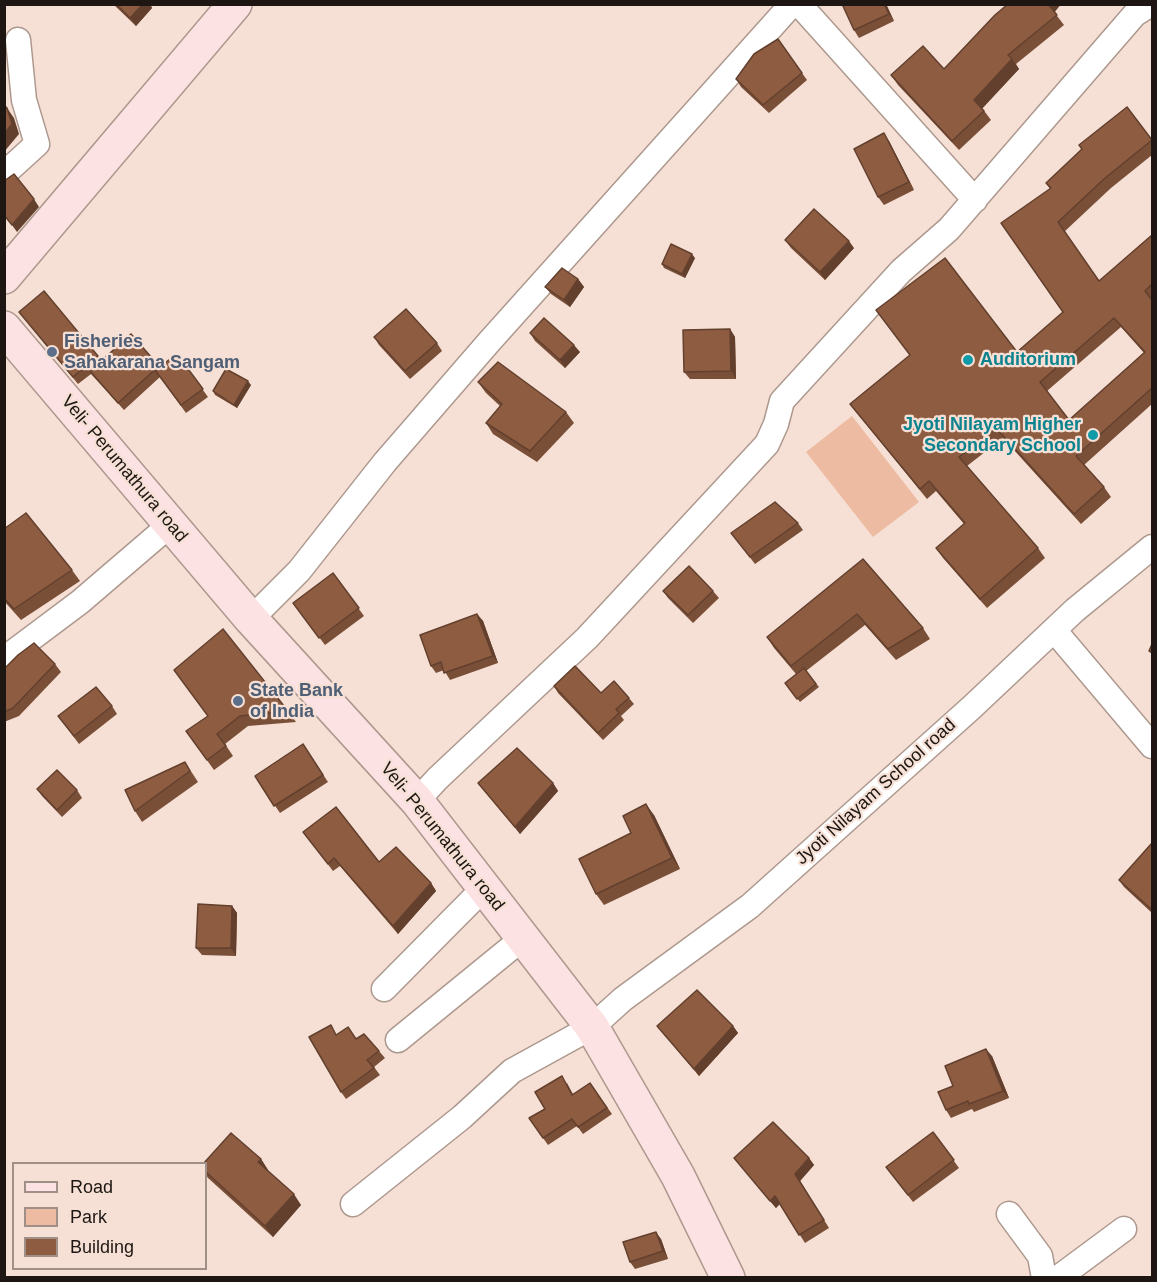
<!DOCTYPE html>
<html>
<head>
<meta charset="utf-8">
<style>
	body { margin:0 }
	#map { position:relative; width:1157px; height:1282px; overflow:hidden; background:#f6e0d5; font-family:Helvetica,sans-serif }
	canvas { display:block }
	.frame { position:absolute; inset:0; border:6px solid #1d1612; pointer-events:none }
	.legend { position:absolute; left:12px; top:1162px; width:195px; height:108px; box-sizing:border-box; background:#f6e0d5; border:2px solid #9f8f87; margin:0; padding:8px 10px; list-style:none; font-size:18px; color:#1d1612 }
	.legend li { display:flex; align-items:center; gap:12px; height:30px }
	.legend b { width:30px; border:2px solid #9f8f87 }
</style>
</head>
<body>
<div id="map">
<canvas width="1157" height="1282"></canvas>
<div class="frame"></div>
<ul class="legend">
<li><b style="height:8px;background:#fce2e2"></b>Road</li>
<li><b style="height:16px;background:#edbba1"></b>Park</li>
<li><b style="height:16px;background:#8e5c41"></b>Building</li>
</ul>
</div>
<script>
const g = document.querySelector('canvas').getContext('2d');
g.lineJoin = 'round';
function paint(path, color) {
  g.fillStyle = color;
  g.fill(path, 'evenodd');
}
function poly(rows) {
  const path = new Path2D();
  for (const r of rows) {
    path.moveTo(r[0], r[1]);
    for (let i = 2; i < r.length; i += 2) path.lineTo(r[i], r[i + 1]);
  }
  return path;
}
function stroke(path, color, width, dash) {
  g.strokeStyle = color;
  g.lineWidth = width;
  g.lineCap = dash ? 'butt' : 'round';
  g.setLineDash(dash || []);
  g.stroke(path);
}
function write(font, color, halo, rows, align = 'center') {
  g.font = font + ' Helvetica,sans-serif';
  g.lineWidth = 4.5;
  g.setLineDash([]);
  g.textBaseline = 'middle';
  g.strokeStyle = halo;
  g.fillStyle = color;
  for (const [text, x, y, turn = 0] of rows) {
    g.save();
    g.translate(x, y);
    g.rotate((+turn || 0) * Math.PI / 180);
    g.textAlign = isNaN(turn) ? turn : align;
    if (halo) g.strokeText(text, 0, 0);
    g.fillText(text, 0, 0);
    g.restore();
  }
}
const green = poly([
	[852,416,919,502,873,537,806,452]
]);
const minor = poly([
	[799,4,975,200],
	[4,174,37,144,24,100,18,40],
	[251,619,299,571,385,462,489,342,792,4],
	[1054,630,1152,746],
	[4,659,80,602,171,524],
	[417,801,437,779,587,638,767,444,776,424,782,401,901,271,949,229,1135,14,1151,4],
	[384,989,484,888],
	[398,1040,523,938],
	[353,1204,462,1117,512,1071,592,1027,623,999,750,906,971,708,1075,610,1152,547],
	[1009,1214,1040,1256,1044,1278],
	[1058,1278,1124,1229]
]);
const secondary = poly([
	[4,277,235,4],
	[4,328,251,619,417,801,592,1027,678,1176,728,1278]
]);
const wall = poly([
	[113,4,150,4,152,8,136,26],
	[886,4,894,21,859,38,854,30],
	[1008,4,1061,4,1054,12,1064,25,1016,64,1019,69,982,108,991,120,959,150,898,85,891,75,944,69],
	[778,39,807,80,769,113,741,87,736,79],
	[1152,139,1152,155,1111,188,1064,232,1099,281,1152,235,1152,404,1084,465,1104,487,1111,497,1081,524,1003,438,967,466,1038,548,1045,558,987,608,943,558,936,548,964,524,936,491,927,499,857,413,850,404,910,355,876,310,1017,352,1063,312,1050,189,1046,183],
	[1121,327,1144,353,1069,420,1047,391],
	[889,141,914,190,884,205,878,197],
	[785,240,854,248,825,280,791,248],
	[695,258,685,278,664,268,662,264],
	[578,279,584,287,570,307,551,294,545,287],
	[19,312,98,356,102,361,131,334,160,367,177,354,208,397,186,413,160,377,124,410,91,374,78,384],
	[730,329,735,337,736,379,690,379,684,372],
	[530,333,580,352,565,368,535,341],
	[374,337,437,343,442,351,410,379,379,345],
	[478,382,566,412,574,423,537,462,493,434,486,423,500,406,486,393],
	[251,385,237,408,215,395,213,391],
	[798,523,803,530,755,564,731,533],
	[4,529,72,570,80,581,21,620,4,601],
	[863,559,923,628,930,639,896,660,865,625,806,671,819,687,800,702,785,683,796,674,774,648,767,637],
	[333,573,364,616,325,645,293,603],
	[663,591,713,591,719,598,693,623,668,598],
	[477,614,483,621,498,663,450,680,444,670,436,673,431,666],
	[55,664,61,672,19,716,4,722,4,669],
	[554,686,629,698,634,704,621,716,624,720,603,740,558,693],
	[112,706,117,714,79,744,58,716],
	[288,711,296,722,248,726,225,744,233,756,214,770,186,731,208,716],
	[303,744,328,782,280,813,255,776],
	[185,762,198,782,142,822,135,811],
	[478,783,553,783,558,791,520,834],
	[37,789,77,790,82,798,62,817,42,796],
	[654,815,680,869,604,905,596,894,631,833],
	[303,832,431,883,436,891,398,934,340,866,333,871],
	[1152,843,1152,913,1124,887,1119,880],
	[232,906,237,913,236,956,202,955,196,948],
	[657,1026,733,1026,738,1033,699,1076],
	[337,1034,356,1039,379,1051,385,1058,374,1067,380,1075,346,1099,341,1092],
	[992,1056,1009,1098,974,1112,972,1109,951,1118,946,1110,953,1086],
	[567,1083,573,1094,590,1083,612,1114,583,1134,577,1126,548,1145,529,1118,545,1109],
	[933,1132,959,1168,913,1202,886,1167],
	[734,1158,809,1158,814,1165,800,1181,829,1228,805,1243,780,1204,776,1208],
	[261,1159,268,1170,268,1171,301,1205,273,1237,208,1178,206,1175,206,1164],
	[661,1239,668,1259,635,1269,630,1262]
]);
const shadedWall = poly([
	[143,4,150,4,152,8,136,26,130,18],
	[884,4,886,4,894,21,889,14],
	[1048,4,1061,4,1054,13],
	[1012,59,1019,69,981,110,974,100],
	[7,108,14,118,19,134,4,152,4,134],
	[884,133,889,141,914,190,909,182],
	[34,199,39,207,17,232,12,225],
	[849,241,854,248,825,280,820,272],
	[692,254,695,258,685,278,682,274],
	[578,279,584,287,570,307,564,300],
	[730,329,735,337,736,379,731,371],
	[574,345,580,352,565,368,560,360],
	[248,381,251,385,237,408,234,405],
	[477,614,483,621,498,663,493,656],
	[553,783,558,791,520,834,515,827],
	[646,804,654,815,680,869,672,858],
	[431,883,436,891,398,934,393,926],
	[232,906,237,913,236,956,231,948],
	[733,1026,738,1033,699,1076,694,1069],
	[986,1049,992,1056,1009,1098,1003,1091],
	[809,1158,814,1165,800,1181,829,1228,795,1174],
	[261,1159,268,1170,265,1173,258,1162],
	[294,1194,301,1205,273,1237,265,1226],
	[775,1196,780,1203,776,1208,770,1201],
	[656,1232,661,1239,668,1259,663,1251]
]);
const building = poly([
	[116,4,143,4,130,18,116,4],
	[842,4,884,4,889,14,854,30,842,4],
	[1008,4,1048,4,1057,15,1008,55,1012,59,974,100,984,111,952,141,891,75,923,46,944,69,995,15,1008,4],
	[778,39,802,73,763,105,736,79,754,54,778,39],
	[4,105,7,108,12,124,4,134,4,105],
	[1127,107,1152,140,1104,179,1058,222,1099,281,1152,235,1152,284,1145,291,1152,300,1152,388,1076,456,1104,487,1074,514,996,428,959,457,1038,548,980,599,936,548,965,523,929,481,920,489,850,404,910,355,876,310,945,258,1017,352,1063,312,1001,223,1051,188,1046,183,1082,149,1079,145,1127,107],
	[1114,318,1145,352,1069,420,1040,382,1114,318],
	[884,133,909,182,878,197,854,149,884,133],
	[14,174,34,199,12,225,4,215,4,181,14,174],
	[814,209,849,241,820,272,785,240,814,209],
	[671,244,692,254,682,274,662,264,671,244],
	[562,268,578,279,564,300,545,287,562,268],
	[44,291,98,356,73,377,19,312,44,291],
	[406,309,437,343,405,371,374,337,406,309],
	[544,318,574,345,560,360,530,333,544,318],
	[730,329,731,371,684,372,683,330,730,329],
	[131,334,159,366,118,403,90,371,131,334],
	[177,354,203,389,181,405,155,370,177,354],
	[498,362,566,412,530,451,486,423,502,404,478,382,498,362],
	[226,369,248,381,234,405,213,391,226,369],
	[775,502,798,523,750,557,731,533,775,502],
	[26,513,72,570,14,609,4,598,4,529,26,513],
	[863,559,923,628,888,649,857,614,791,666,767,637,863,559],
	[689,566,713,591,688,615,663,591,689,566],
	[333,573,359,608,319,638,293,603,333,573],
	[477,614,493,656,444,673,441,662,431,666,420,635,477,614],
	[223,629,288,711,240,716,217,734,226,746,207,760,186,731,208,716,174,670,223,629],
	[34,643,55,664,13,708,4,712,4,669,18,655,34,643],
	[1152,644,1152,653,1149,651,1152,644],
	[575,666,601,693,614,681,629,698,616,709,619,713,598,733,554,686,575,666],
	[804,668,816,684,797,699,785,683,804,668],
	[96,687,112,706,74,736,58,716,96,687],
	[303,744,323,775,274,806,255,776,303,744],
	[517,748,553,783,515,827,478,783,517,748],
	[185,762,190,771,135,811,125,790,185,762],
	[57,770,77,790,57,810,37,789,57,770],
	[646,804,672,858,596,894,579,859,631,833,623,816,646,804],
	[336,807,379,862,396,847,431,883,393,926,334,858,328,864,303,832,336,807],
	[1152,843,1152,910,1119,880,1152,843],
	[198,904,232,906,231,948,196,948,198,904],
	[697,990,733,1026,694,1069,657,1026,697,990],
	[331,1025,336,1035,348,1027,356,1039,364,1034,379,1051,367,1060,374,1068,341,1092,309,1037,331,1025],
	[986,1049,1003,1091,969,1104,968,1101,946,1110,938,1092,953,1086,945,1066,986,1049],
	[562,1076,572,1095,590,1083,607,1108,578,1127,572,1119,543,1138,529,1118,545,1109,535,1092,562,1076],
	[773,1122,809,1158,795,1174,824,1220,799,1235,775,1196,770,1201,734,1158,773,1122],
	[933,1132,954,1160,908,1195,886,1167,933,1132],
	[231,1133,261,1159,258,1162,294,1194,265,1226,206,1172,206,1164,203,1164,231,1133],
	[656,1232,663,1251,630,1262,623,1242,656,1232]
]);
const markers = [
	[52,352,6,"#5c6f8a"],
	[968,360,6,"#0f9aa8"],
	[1093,435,6,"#0f9aa8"],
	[238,701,6,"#5c6f8a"]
];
const serviceNames = [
	["Fisheries",64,342],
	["Sahakarana Sangam",64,363],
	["State Bank",250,691],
	["of India",250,712]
];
const cultureNames = [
	["Auditorium",980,360],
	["Jyoti Nilayam Higher",1081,425,"right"],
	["Secondary School",1081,446,"right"]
];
const streetNames = [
	["Veli- Perumathura road",124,469,50],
	["Jyoti Nilayam School road",876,792,-42],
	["Veli- Perumathura road",442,837,51]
];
paint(green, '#edbba1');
stroke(minor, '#ad988e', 27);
stroke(secondary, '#ad988e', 36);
stroke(minor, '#fff', 24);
stroke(secondary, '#fce2e2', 33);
paint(wall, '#7a4f38');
paint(shadedWall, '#63402e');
paint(building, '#8e5c41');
stroke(building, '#63402e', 1.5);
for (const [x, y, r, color] of markers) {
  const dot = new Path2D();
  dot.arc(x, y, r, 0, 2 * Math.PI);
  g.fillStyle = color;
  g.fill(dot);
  stroke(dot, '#f6e0d5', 2);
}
write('bold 18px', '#4e5e75', '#f6e0d5', serviceNames, 'left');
write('bold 18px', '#0d838f', '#f6e0d5', cultureNames, 'left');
write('18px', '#1d1612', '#f6e0d5', streetNames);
</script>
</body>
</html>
